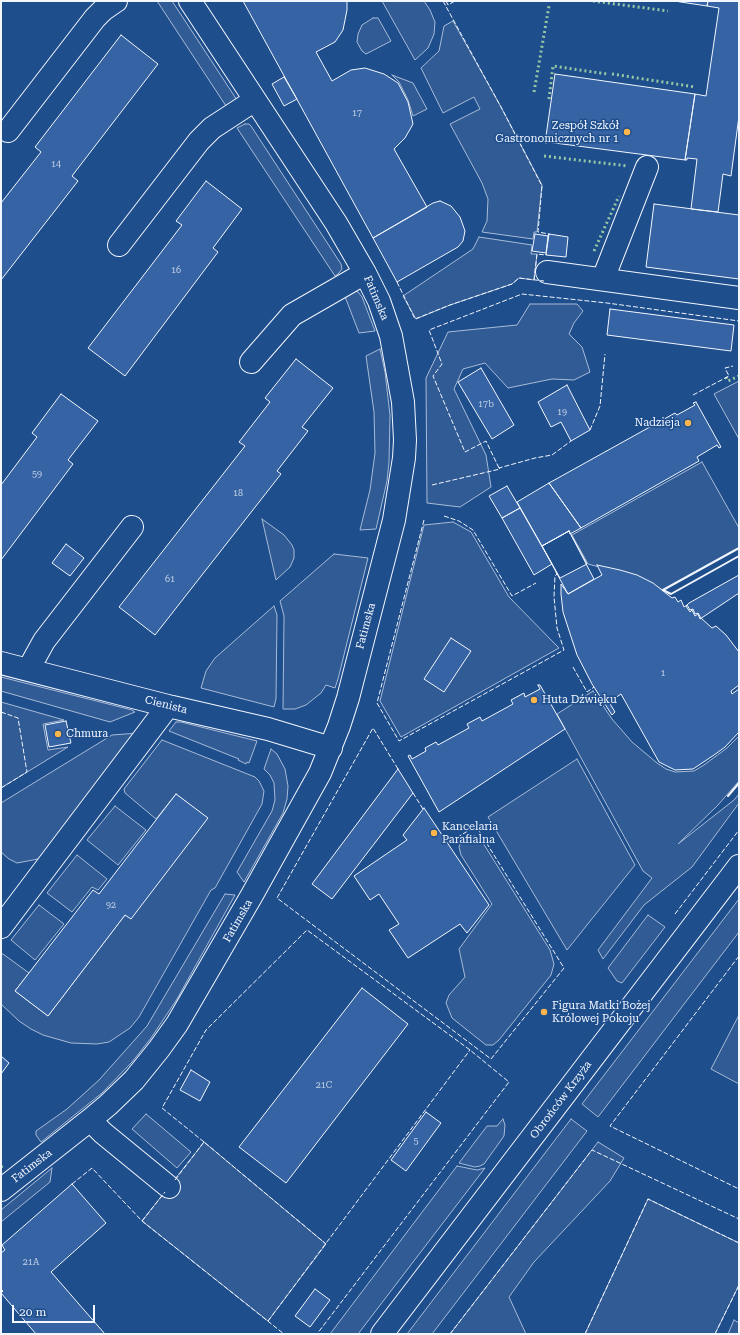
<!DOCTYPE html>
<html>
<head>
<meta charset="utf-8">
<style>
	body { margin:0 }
	#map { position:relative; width:740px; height:1335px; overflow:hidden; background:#1f4e8c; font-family:"Roboto Serif",serif }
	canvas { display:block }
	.frame { position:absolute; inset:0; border:2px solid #f2f6ff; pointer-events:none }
	.scale { position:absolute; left:12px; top:1305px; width:83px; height:18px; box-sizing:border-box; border:2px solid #f2f6ff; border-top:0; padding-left:5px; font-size:12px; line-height:14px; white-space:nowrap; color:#f2f6ff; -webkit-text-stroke:3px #1f4e8c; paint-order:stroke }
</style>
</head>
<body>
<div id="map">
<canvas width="740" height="1335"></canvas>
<div class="frame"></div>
<div class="scale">20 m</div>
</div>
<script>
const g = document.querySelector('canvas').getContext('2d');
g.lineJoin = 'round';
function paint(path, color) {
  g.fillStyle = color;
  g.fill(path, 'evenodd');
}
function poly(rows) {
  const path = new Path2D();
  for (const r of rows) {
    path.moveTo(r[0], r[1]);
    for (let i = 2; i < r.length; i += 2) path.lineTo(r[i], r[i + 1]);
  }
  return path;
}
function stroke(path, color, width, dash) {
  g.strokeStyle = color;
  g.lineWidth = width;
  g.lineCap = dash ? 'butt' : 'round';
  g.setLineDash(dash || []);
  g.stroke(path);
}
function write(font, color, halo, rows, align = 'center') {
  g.font = font + ' "Roboto Serif",serif';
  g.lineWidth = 3;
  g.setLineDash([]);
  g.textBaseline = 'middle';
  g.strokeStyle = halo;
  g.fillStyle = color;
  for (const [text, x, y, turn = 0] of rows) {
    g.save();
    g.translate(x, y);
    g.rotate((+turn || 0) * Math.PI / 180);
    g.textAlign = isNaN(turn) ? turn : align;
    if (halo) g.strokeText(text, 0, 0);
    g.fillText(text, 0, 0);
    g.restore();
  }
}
const built = poly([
	[157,1,172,1,235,97,236,99,234,104,228,109,157,1],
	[382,1,424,1,430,10,435,22,434,34,428,48,415,60,382,1],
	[373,18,378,18,391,41,366,54,362,51,357,42,358,34,362,25,373,18],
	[453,21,501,107,542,185,537,232,534,232,533,239,482,232,487,221,488,199,482,183,450,124,480,109,474,97,443,113,421,68,439,51,444,26,453,21],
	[392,75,413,83,427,109,413,116,408,100,399,82,392,75],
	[245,124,249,124,251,126,341,264,342,269,338,274,335,276,237,128,245,124],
	[479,237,532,245,531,254,537,254,534,280,519,278,512,284,450,305,416,319,403,296,473,249,479,237],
	[355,291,358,292,362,297,375,331,359,333,344,294,355,291],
	[530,304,577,304,583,311,574,323,569,334,582,347,590,372,574,380,552,379,508,388,485,363,463,369,454,389,486,455,491,487,460,507,427,503,426,378,448,332,517,325,530,304],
	[380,349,385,372,390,415,389,462,387,481,376,529,360,530,370,490,375,453,374,412,366,356,380,349],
	[739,381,739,439,714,394,739,381],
	[702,462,739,528,739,548,663,590,636,577,588,564,572,535,702,462],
	[262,519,284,535,292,545,294,550,294,558,290,567,276,580,262,519],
	[453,522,471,532,509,597,559,648,401,737,380,701,424,525,453,522],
	[334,554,368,558,338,679,335,688,326,685,321,693,306,705,295,709,283,709,284,616,280,601,334,554],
	[274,606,277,615,276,699,274,707,201,688,206,671,215,658,274,606],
	[1,677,132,710,135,712,110,722,1,691,1,677],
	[593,691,612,719,632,742,657,763,666,769,675,772,694,771,704,765,727,748,739,736,739,781,718,805,678,844,734,800,739,794,739,803,692,867,644,905,603,959,598,950,652,878,643,871,557,714,593,691],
	[1,702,64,720,43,724,48,750,68,747,1,788,1,702],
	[176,722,181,722,257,741,249,763,247,762,246,764,238,760,239,759,169,731,176,722],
	[139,733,49,852,38,859,17,863,9,859,1,852,1,803,112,735,139,733],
	[162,740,255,777,259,781,264,791,262,804,215,888,211,890,139,1017,130,1028,109,1042,97,1044,71,1043,43,1035,31,1029,19,1021,1,1004,1,954,3,954,29,973,15,991,48,1016,125,915,207,818,176,794,156,819,125,793,124,789,162,740],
	[271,749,277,754,285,769,288,786,287,799,283,813,244,882,237,872,272,811,275,800,274,783,270,775,264,769,271,749],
	[577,759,635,865,567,950,488,817,577,759],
	[115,806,146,830,118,865,87,840,115,806],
	[475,836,483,843,550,950,554,964,551,975,499,1040,493,1045,486,1045,452,1018,446,1003,449,995,465,977,459,949,492,904,461,855,459,847,462,839,475,836],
	[77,855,107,879,98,890,92,887,72,912,47,893,77,855],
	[225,894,235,895,177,999,151,1038,132,1062,102,1093,41,1142,36,1135,36,1131,67,1109,99,1080,147,1026,225,894],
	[739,899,739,932,598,1117,582,1104,739,899],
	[39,905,64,924,35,960,11,940,39,905],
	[648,915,665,927,622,983,617,981,608,968,648,915],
	[739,1015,739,1084,711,1069,739,1015],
	[146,1114,191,1152,177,1168,132,1129,146,1114],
	[503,1119,505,1125,504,1136,484,1164,480,1166,475,1167,459,1163,487,1126,497,1126,503,1119],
	[571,1119,587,1131,432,1334,407,1334,571,1119],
	[204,1142,326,1244,268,1321,142,1221,204,1142],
	[598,1142,624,1158,610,1181,534,1262,509,1297,526,1334,450,1334,598,1142],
	[457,1166,477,1170,485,1168,358,1334,330,1334,457,1166],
	[52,1168,50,1182,1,1222,1,1210,52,1168],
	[648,1199,739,1243,739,1285,715,1334,585,1334,648,1199],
	[734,1320,739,1323,739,1334,728,1334,734,1320]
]);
const building = poly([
	[243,1,347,1,347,10,343,30,335,42,316,52,332,81,351,70,365,68,384,74,398,83,408,102,413,124,405,138,394,149,427,207,373,238,243,1],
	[674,1,708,1,707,6,674,1],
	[708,1,739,1,739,116,731,176,723,174,718,212,691,209,697,159,687,158,687,160,685,160,695,94,706,96,719,8,707,6,708,1],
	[121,35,158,64,72,176,78,181,1,280,1,203,41,152,35,147,121,35],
	[555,74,695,94,685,160,547,142,547,143,545,143,555,74],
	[284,77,297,99,284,106,272,84,284,77],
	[206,181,242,209,213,248,218,252,125,376,88,348,182,225,176,221,206,181],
	[440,201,451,206,460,217,465,231,463,241,458,247,397,282,373,238,433,203,440,201],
	[654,204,739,215,739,279,646,267,654,204],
	[535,234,548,236,546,253,532,251,535,234],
	[549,234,568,237,566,257,546,255,549,234],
	[610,309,734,325,731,351,607,335,610,309],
	[296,359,333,388,302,427,308,431,277,471,281,474,155,635,119,607,245,446,239,442,270,402,265,398,296,359],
	[481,368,514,425,492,439,458,382,481,368],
	[567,385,590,430,571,441,561,422,551,427,538,402,567,385],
	[61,394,98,421,68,460,73,464,1,560,1,485,37,437,32,433,61,394],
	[696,402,721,447,719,448,717,445,697,457,699,461,581,528,549,483,675,413,677,415,695,405,693,403,696,402],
	[549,483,581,528,570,534,569,531,542,546,517,502,549,483],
	[507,486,520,508,502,518,489,496,507,486],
	[520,508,552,564,534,575,502,518,520,508],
	[569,531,587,564,560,578,542,546,569,531],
	[569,531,594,579,568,594,542,546,569,531],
	[66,544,84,558,70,576,52,563,66,544],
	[597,565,620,570,637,575,653,583,672,598,675,597,678,602,681,600,684,607,687,605,690,610,693,609,695,614,698,613,701,618,712,628,716,626,726,635,739,652,739,685,731,691,732,694,739,689,739,732,725,747,714,755,693,769,675,770,659,762,621,694,609,702,615,712,612,715,592,684,577,655,563,612,561,594,561,584,568,594,602,575,597,565],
	[739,575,739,593,700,619,698,614,695,616,692,610,690,612,686,606,689,603,739,575],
	[451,638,471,651,444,692,424,679,451,638],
	[538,685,540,685,565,729,439,812,408,756,410,755,412,759,426,751,425,748,436,742,438,745,469,728,467,724,480,717,482,721,513,704,511,700,524,693,525,697,540,689,538,685],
	[66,721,71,743,49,747,45,725,66,721],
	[398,769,413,793,332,899,312,884,398,769],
	[176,794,208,818,131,919,125,915,48,1016,15,991,93,890,99,894,176,794],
	[424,808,489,905,467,933,460,924,408,958,389,930,399,924,379,894,370,900,354,876,407,840,403,835,424,808],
	[362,988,408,1024,286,1183,239,1147,362,988],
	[1,1056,9,1063,1,1074,1,1056],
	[191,1070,210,1082,200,1101,180,1090,191,1070],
	[426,1112,441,1123,406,1171,391,1160,426,1112],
	[72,1184,106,1223,51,1272,105,1334,36,1334,1,1293,3,1291,1,1289,1,1253,5,1250,2,1245,72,1184],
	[315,1289,330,1300,310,1327,295,1316,315,1289]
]);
const minor = poly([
	[8,131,95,18,103,10,116,1],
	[119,245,199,141,212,128,255,100],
	[547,272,739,298],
	[603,279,647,167],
	[251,362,292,315,365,273],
	[1,663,168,706,268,729,331,748],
	[30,669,33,661,44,641,132,527],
	[1,927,168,706],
	[90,1120,103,1133,169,1187],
	[1,1190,90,1120,108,1105,134,1080,159,1049,177,1024,252,895,320,773,339,726,348,698,394,520,404,458,405,440,403,402,391,336,379,301,365,273,336,223,190,1],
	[382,1334,739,866]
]);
const hedge = poly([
	[593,1,668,11],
	[612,74,695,87],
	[534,92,549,6],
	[549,99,553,66,607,74],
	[544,156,628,166],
	[594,251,619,196],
	[726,377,728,381,739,376],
	[1,1167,5,1164]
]);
const fence = poly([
	[443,1,501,107,542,186,538,232,549,234,548,236],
	[446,1,448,5,455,1],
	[534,280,537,254,546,255,546,254],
	[397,282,415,319,450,305,512,284,519,278,544,281],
	[693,395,729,376,725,368,733,366],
	[590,430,600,406,605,354],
	[499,468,486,441,465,452,433,376,442,364,429,330,522,294,607,303,739,321],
	[432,485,500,469,499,468,535,458,552,455,571,441],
	[444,516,459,521,473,530,512,596,536,583],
	[424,520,377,703,399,741,564,650,557,628,554,597,555,576,557,574,556,572],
	[573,667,587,692,594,687],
	[1,712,18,718,27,772,1,788],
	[398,769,373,728,277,898,491,1059,564,968,476,826,448,843],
	[413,793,423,809],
	[675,914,739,830],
	[739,956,610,1126,739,1189],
	[204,1142,162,1108,206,1030,307,930,470,1050,509,1082,317,1334],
	[175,1180,204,1142,326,1244],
	[72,1184,92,1168,142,1221,284,1334],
	[142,1221,165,1192],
	[268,1321,470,1050],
	[450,1334,592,1150,739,1219],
	[585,1334,648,1199,739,1243],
	[715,1334,739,1285]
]);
const wall = poly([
	[739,548,663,590,671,594,739,556],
	[728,796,739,783]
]);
const markers = [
	[627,132,4,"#ffb74d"],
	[688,423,4,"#ffb74d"],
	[534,700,4,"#ffb74d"],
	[58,734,4,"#ffb74d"],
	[434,833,4,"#ffb74d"],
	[544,1012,4,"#ffb74d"]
];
const numberNames = [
	["17",357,113],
	["14",56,164],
	["16",176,270],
	["17b",486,404],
	["19",562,412],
	["59",37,474],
	["18",238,493],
	["61",170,579],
	["1",663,673],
	["92",111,905],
	["21C",324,1085],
	["5",416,1141],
	["21A",31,1262]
];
const poiNames = [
	["Zespół Szkół",619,126,"right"],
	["Gastronomicznych nr 1",619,139,"right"],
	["Nadzieja",680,423,"right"],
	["Huta Dźwięku",542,700],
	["Chmura",66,734],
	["Kancelaria",442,827],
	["Parafialna",442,840],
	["Figura Matki Bożej",552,1006],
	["Królowej Pokoju",552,1019]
];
const streetNames = [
	["Fatimska",376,298,67],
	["Fatimska",366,626,-75],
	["Cienista",166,705,14],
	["Fatimska",238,921,-60],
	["Obrońców Krzyża",561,1100,-53],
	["Fatimska",32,1166,-38]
];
paint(built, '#305b95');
stroke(built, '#a8bbd7', 1);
paint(building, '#3563a3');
stroke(building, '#f2f6ff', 1);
stroke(minor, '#f2f6ff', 24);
stroke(minor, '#1f4e8c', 22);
stroke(hedge, '#97c8a6', 3, [2, 3]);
stroke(fence, '#f2f6ff', 1, [5, 2]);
stroke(wall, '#f2f6ff', 2);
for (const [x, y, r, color] of markers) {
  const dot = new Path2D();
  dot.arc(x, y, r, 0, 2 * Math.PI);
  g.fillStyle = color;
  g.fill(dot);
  stroke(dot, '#1f4e8c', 1.5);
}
write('9px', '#c3d1e8', null, numberNames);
write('11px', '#f2f6ff', '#1f4e8c', poiNames, 'left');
write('11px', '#f2f6ff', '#1f4e8c', streetNames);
</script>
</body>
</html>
